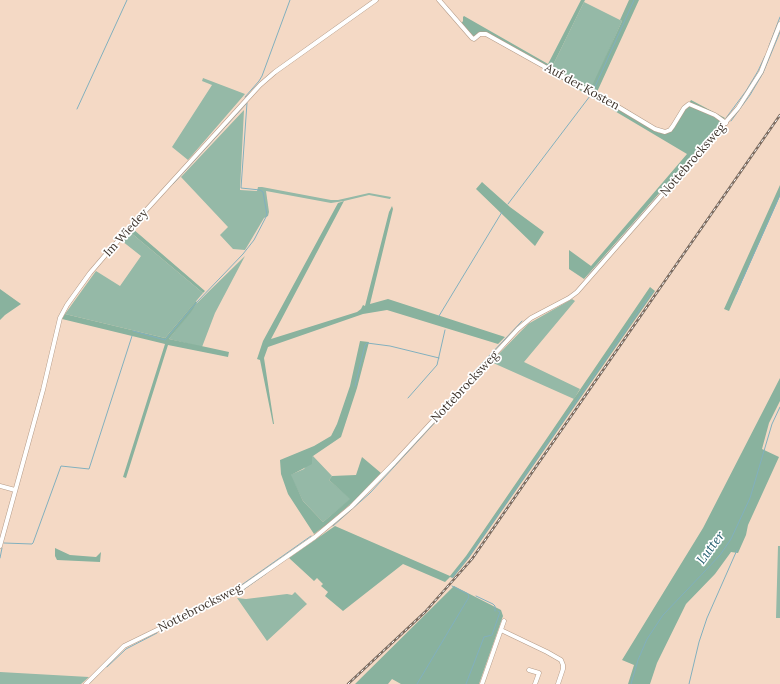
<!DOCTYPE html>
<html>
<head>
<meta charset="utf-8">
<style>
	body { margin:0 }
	canvas { display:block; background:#f4d9c5 }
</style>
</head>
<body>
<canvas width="780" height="684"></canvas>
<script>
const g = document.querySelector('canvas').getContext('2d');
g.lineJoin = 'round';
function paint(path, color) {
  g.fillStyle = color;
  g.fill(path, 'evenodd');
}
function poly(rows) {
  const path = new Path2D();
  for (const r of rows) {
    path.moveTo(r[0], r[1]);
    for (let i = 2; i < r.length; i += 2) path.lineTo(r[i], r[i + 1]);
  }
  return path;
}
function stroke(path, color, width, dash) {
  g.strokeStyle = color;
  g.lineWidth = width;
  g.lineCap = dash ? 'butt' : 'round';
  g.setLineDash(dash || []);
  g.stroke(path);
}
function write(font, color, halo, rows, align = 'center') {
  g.font = font + ' Lora,serif';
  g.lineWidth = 3.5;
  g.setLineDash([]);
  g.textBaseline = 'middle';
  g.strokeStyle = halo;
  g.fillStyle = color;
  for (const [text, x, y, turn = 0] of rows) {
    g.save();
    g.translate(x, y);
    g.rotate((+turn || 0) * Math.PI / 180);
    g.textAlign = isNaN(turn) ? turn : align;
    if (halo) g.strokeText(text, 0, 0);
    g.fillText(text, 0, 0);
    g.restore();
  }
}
const green = poly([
	[584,2,622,21,592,88,552,67],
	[203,78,245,94,188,160,172,147,212,85,202,81],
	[244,110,240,190,257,191,258,187,262,187,331,200,338,200,369,193,391,197,390,199,369,195,344,201,331,203,266,191,269,212,268,216,264,218,245,250,233,249,220,235,228,227,181,177],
	[130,232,203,293,165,338,65,314,96,271,120,286,141,256,122,241],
	[245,256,215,313,202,347,169,339,197,303],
	[572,299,575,301,524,362,580,389,574,399,491,362,528,324],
	[313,456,332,476,329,480,351,499,323,522,303,501,290,475,304,469],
	[778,546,780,546,780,618,776,618],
	[295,592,307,604,267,641,237,598,246,599,287,594,292,595],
	[0,672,89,677,81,684,0,684]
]);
const forest = poly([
	[581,0,585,0,552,67,591,88,622,21,620,20,629,0,639,0,597,92,631,112,630,116,659,133,665,133,674,127,691,100,725,118,584,279,569,269,569,250,591,266,687,154,549,72,550,70,486,33,474,37,472,36,461,24,463,21,463,17,464,16,548,64],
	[482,182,510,207,544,232,535,246,476,189],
	[780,185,780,196,729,311,724,309],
	[344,201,271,339,357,312,361,309,363,305,365,306,389,212,392,206,393,209,370,304,388,299,505,337,498,344,387,310,363,314,268,347,264,358,274,424,273,424,260,360,257,359,263,341,338,203],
	[133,229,205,291,203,293,130,232],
	[650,287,655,291,469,558,453,578,450,577,445,582,403,564,343,611,325,596,328,592,321,586,323,584,317,578,314,581,289,558,335,526,450,576,466,556,545,441],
	[0,289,21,304,5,315,0,320],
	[196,301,197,303,191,312,169,339,229,352,228,357,168,345,126,478,123,477,165,344,62,319,65,314,165,338],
	[360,341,369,342,357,388,341,437,313,456,312,458,312,464,291,475,303,501,323,522,350,499,329,480,332,476,356,475,362,457,381,473,354,501,326,525,314,534,288,494,281,474,280,460,314,446,331,436,337,424,350,386],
	[780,378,780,401,769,423,762,449,779,457,748,525,746,535,738,553,731,552,715,574,686,604,657,663,650,684,628,684,634,665,622,660,703,528],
	[55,548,70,555,96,557,101,552,100,562,57,560,55,556],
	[454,586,501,610,503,616,479,684,401,684,392,679,388,684,355,684]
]);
const stream = poly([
	[769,46,780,17],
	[594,89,634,0],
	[245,97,259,81,262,76,290,0],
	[77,109,127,0],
	[726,118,746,91,758,71,765,56],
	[731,121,750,95,763,73,780,32],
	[173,184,246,104],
	[508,204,590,96],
	[587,277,722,123],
	[736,294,780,195],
	[439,316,502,212],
	[133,331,165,340,196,303,243,254,254,240,267,215,263,192,260,190,241,188,247,103],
	[471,375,522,321],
	[355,386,365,345,367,343,390,346,439,358],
	[468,386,490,362],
	[408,398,437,365,445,330],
	[456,399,464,391],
	[333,526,370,493,452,404],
	[4,543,32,544,33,543,61,466,89,469,132,336],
	[0,558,2,548],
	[452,577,469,556,652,292],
	[243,590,267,573],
	[233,591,311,536],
	[476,596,493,604,495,606,495,611],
	[161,625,189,612],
	[164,630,238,593],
	[107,667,126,649,157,633],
	[90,683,104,669],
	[417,684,469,597,468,594,452,586],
	[466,684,484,637,492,635,500,612,498,611],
	[631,684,638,660,647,639,663,615,706,570,720,555,731,539,750,498,772,424,780,407],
	[689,684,699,642,707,618,737,550]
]);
const minor = poly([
	[439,0,472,38,474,39,480,34,486,34,581,87,595,93,655,129,665,132,670,130,673,126,684,108,689,104,715,115,726,123],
	[0,486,15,490],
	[0,546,43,390,60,318,67,305,90,273,108,252,260,85,275,72,376,0],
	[501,630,547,652,561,660,563,665,563,669,558,684],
	[529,670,539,673,535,684],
	[86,684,124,646,239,590,315,537,351,507,394,463,518,329,531,318,569,298,577,292,738,108,761,72,780,24],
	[482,684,504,621]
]);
const rail = poly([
	[348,684,425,612,472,559,780,115]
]);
const streetNames = [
	["Auf der Kosten",582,87,29],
	["Nottebrocksweg",693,160,-49],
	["Im Wiedey",126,233,-48],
	["Nottebrocksweg",465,387,-47],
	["Nottebrocksweg",200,608,-27]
];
const waterNames = [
	["Lutter",711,548,-53]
];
paint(green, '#95b9a7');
paint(forest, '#89b29e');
stroke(stream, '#82b0be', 1);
stroke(minor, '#b59c89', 5);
stroke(minor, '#fff', 4);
stroke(rail, '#7c6c60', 2.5);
stroke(rail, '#fff', 1, [3]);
write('12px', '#3e342c', '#fff', streetNames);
write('italic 13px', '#1e5a6b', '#fff', waterNames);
</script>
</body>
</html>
